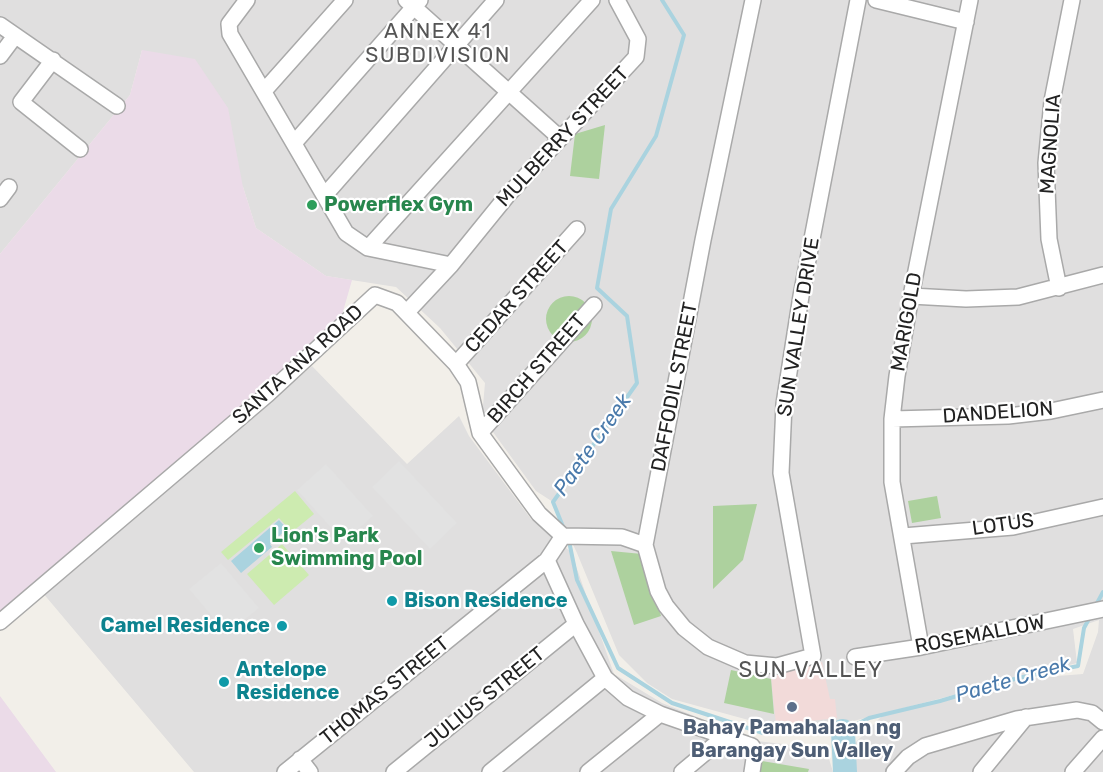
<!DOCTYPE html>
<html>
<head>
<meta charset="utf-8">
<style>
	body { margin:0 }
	canvas { display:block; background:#f2efe9 }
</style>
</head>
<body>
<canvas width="1103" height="772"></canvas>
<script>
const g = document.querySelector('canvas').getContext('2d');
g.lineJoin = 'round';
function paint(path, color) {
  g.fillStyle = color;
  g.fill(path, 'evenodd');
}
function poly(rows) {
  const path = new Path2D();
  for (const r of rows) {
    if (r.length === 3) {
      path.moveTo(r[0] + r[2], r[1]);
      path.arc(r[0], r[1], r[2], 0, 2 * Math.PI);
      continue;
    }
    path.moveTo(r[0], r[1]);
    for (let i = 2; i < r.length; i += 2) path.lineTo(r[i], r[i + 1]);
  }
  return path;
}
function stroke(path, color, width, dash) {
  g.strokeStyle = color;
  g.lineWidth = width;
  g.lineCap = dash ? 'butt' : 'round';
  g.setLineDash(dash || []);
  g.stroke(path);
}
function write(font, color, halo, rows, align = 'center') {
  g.font = font + ' Rubik,sans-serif';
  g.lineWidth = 4.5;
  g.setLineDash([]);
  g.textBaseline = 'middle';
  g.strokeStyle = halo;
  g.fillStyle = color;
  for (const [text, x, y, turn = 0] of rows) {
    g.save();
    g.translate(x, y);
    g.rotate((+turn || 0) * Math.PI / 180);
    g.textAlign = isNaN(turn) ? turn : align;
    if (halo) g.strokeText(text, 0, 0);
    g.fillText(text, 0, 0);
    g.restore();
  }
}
const residential = poly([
	[0,0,1103,0,1103,772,847,772,848,750,882,716,1020,679,1083,674,1098,632,1099,620,1073,629,1077,663,838,725,774,727,672,699,647,683,619,655,577,553,553,502,536,491,482,417,485,383,440,328,396,287,326,276,256,228,243,187,142,50,130,95,0,254],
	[312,366,407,464,459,416,469,436,531,519,571,552,614,674,662,703,757,741,826,749,833,772,194,772,42,592]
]);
const commercial = poly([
	[822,662,830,699,835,699,837,718,776,725,770,668]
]);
const industrial = poly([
	[142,50,195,59,228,108,243,187,256,228,326,276,352,280,342,315,270,381,0,612,0,254,130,95],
	[0,696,56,772,0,772]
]);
const grass = poly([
	[295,491,314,514,292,532,279,518,228,560,221,552],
	[282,544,309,575,274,605,247,574]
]);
const forest = poly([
	[605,125,599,179,570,176,575,134],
	[569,319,23],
	[937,496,941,518,912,523,908,501],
	[757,504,743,560,713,589,713,506],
	[611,551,642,554,661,616,634,625],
	[731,670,771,679,774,714,724,703],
	[762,761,809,769,808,772,760,772]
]);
const parking = poly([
	[399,461,457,523,430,549,372,487],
	[326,464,373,516,344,542,297,490],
	[221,563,259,608,227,634,189,589]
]);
const water = poly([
	[279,520,287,529,270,544,272,547,241,573,231,561]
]);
const stream = poly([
	[564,529,553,502,637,383,627,316,597,288,611,209,656,136,684,35,662,0],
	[569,541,577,580,618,668,672,703,763,733,843,731,869,718,940,701,1018,678,1078,666,1084,628,1090,617],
	[1096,605,1103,592]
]);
const river = poly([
	[843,731,845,772]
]);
const minor = poly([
	[247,0,229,24,230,34,346,233,368,248,451,265],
	[406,0,560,138],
	[753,0,703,240,645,545,658,591,666,606,684,628,708,647,745,663,777,666,813,656,781,473,784,404,801,296,858,0],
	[876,0,966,22],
	[0,25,117,106],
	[0,56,15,36],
	[53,60,21,102,80,149],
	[264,91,345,0],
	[295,142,420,0],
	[325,195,496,0],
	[0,199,9,187],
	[368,248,592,0],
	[1059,288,1049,239,1046,163,1052,101,1072,0],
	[911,296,966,299,1018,297,1103,275],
	[407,312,451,265,507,196,636,57,638,39,617,0],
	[456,364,577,229],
	[892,419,1008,416,1051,411,1103,400],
	[480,433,594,305],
	[903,536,1013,527,1103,507],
	[547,560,576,624,605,678,628,698,660,714,752,746,755,752,752,772],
	[0,622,268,394,375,295,397,303,456,364,468,382,480,433,539,514,563,536,622,537,645,545],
	[921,647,892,482,892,419,897,376,911,296,970,0],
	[855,657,921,647,1103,609],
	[300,759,310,772],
	[285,772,547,560,563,536],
	[394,772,576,624],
	[490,772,605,678],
	[588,772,660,714],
	[682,772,724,737],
	[894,772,908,757,925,746,1017,719,1077,710,1092,713,1103,722],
	[981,772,1026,717],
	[1073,772,1103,738]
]);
const markers = [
	[312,205,6,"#2e9e5b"],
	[259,548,6,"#2e9e5b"],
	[392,601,6,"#0f9aa8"],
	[282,626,6,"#0f9aa8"],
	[224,682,6,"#0f9aa8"],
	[792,707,6,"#5c6f8a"]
];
const streetNames = [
	["MULBERRY STREET",563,137,-47],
	["MAGNOLIA",1051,144,-86],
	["CEDAR STREET",517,297,-48],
	["MARIGOLD",907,322,-80],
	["SUN VALLEY DRIVE",799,327,-81],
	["SANTA ANA ROAD",298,365,-42],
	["BIRCH STREET",537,369,-49],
	["DAFFODIL STREET",675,387,-79],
	["DANDELION",998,413,-4],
	["LOTUS",1003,525,-8],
	["ROSEMALLOW",980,635,-11],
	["THOMAS STREET",385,691,-39],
	["JULIUS STREET",485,698,-39]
];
const leisureNames = [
	["Powerflex Gym",324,205],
	["Lion's Park",271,536],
	["Swimming Pool",271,559]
];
const cultureNames = [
	["Bison Residence",404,601],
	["Camel Residence",270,626,"right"],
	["Antelope",236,670],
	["Residence",236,693]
];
const serviceNames = [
	["Bahay Pamahalaan ng",792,728],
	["Barangay Sun Valley",792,751]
];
const neighbourhoodNames = [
	["ANNEX 41",438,32],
	["SUBDIVISION",438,56]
];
const waterNames = [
	["Paete Creek",593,445,-55],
	["Paete Creek",1013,680,-16]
];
const quarterNames = [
	["SUN VALLEY",811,671]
];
paint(residential, '#e0dfdf');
paint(commercial, '#f2dad9');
paint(industrial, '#ebdbe8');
paint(grass, '#cdebb0');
paint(forest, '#add19e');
paint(parking, '#e2e2e2');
paint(water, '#aad3df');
stroke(stream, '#aad3df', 4);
stroke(river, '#aad3df', 24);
stroke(minor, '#a9a9a9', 18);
stroke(minor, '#fff', 15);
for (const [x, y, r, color] of markers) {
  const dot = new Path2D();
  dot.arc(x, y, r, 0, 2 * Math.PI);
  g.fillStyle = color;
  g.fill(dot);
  stroke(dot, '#fff', 2);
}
write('20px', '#222', '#fff', streetNames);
write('bold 20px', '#27864d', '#fff', leisureNames, 'left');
write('bold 20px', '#0d838f', '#fff', cultureNames, 'left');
write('bold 20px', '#4e5e75', '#fff', serviceNames);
g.letterSpacing = '1.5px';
write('21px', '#555', '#fff', neighbourhoodNames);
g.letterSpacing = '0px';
write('italic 21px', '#4a7aab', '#fff', waterNames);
g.letterSpacing = '1.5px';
write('22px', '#555', '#fff', quarterNames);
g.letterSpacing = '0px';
</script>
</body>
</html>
